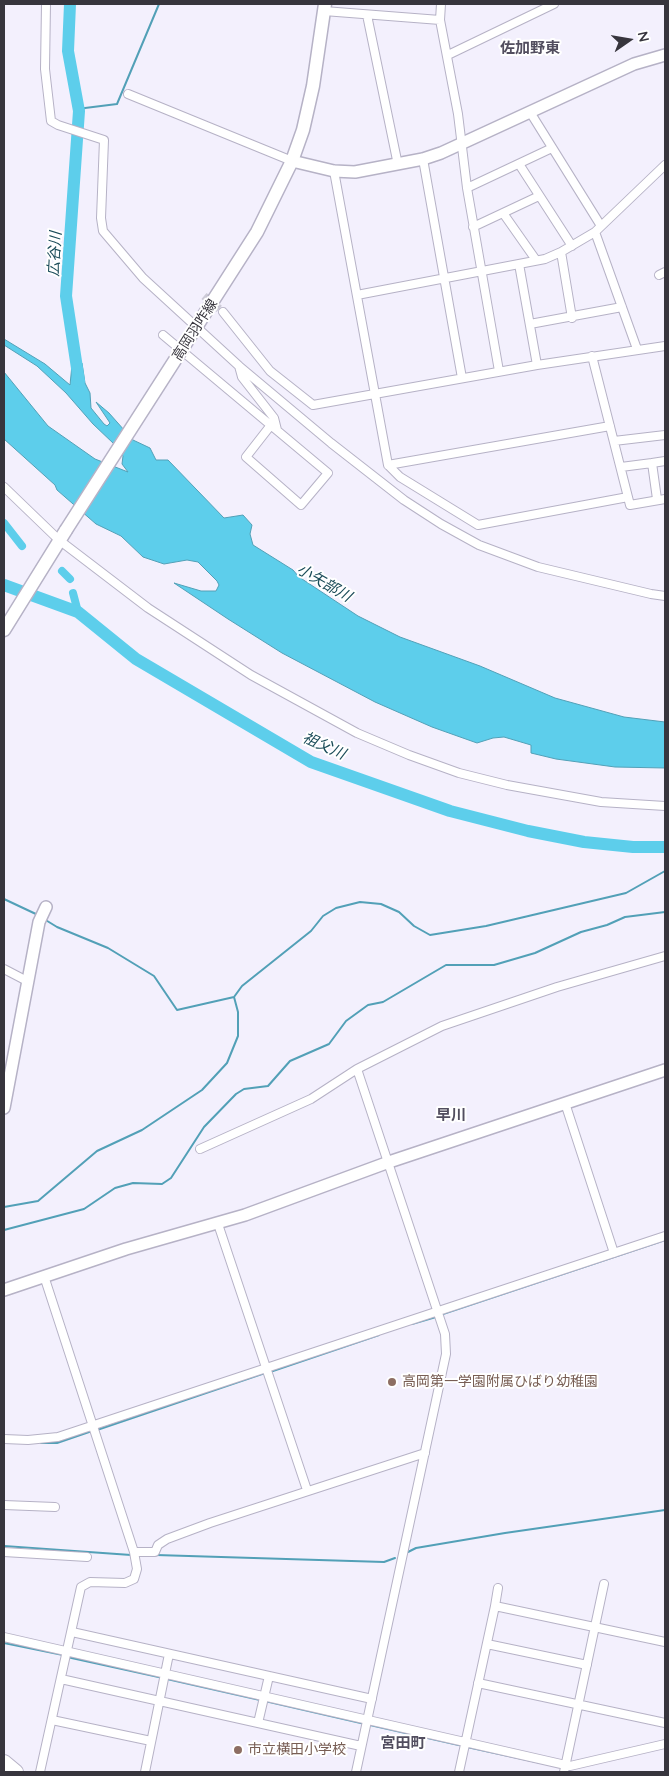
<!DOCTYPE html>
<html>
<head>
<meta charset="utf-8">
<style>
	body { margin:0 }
	#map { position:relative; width:669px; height:1776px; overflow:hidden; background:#f3f0fd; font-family:Quicksand,sans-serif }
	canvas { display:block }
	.frame { position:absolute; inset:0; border:5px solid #37353d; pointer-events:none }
	.north { position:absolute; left:604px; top:15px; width:50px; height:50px; -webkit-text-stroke:4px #fff; paint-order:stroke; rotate:77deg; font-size:14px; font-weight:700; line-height:20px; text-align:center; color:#37353d }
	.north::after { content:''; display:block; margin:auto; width:18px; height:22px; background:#37353d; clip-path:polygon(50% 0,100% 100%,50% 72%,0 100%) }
</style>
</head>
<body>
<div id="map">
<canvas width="669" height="1776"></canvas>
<div class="frame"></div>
<div class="north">N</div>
</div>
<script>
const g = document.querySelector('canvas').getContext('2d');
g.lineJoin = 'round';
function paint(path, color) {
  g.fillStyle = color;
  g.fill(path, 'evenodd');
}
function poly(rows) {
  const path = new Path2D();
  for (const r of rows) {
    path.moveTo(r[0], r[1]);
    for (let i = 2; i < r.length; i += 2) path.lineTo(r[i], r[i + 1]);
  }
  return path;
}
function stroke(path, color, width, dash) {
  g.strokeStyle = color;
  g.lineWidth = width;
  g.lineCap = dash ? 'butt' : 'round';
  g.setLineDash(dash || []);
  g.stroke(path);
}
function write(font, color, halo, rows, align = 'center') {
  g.font = font + ' Quicksand,"Noto Sans JP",sans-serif';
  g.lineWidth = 4;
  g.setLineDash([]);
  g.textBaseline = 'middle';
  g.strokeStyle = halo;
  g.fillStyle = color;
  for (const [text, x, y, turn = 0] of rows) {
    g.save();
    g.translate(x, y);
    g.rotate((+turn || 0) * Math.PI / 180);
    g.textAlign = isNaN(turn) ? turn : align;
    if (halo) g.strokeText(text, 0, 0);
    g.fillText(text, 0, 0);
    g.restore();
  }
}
const water = poly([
	[4,339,45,364,70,385,72,365,82,363,85,383,90,393,91,408,104,424,107,426,110,423,96,402,109,413,133,440,150,448,156,460,168,460,224,518,243,515,252,525,250,534,253,545,293,570,299,577,358,616,400,637,480,666,555,698,624,717,665,722,665,768,615,767,556,759,531,753,531,745,504,737,493,738,477,743,432,727,375,702,282,653,228,619,174,583,201,591,216,591,219,585,217,581,198,562,187,560,164,564,143,557,121,536,96,524,57,490,55,485,4,439,4,372,48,426,95,459,128,472,122,464,123,456,114,444,93,424,66,393,37,366,4,345,4,339]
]);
const stream = poly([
	[79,111,85,108,117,104,159,4],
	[4,899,38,915],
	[44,919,57,927,108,948,154,976,177,1010,234,997,242,986,311,931,323,916,336,908,360,902,381,904,399,912,414,926,430,935,486,926,626,893,665,871],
	[4,1207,38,1201,97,1151,142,1130,202,1090,227,1063,238,1036,238,1012,234,997],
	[4,1230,84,1209,115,1188,133,1183,162,1184,171,1178,204,1127,236,1094,244,1089,268,1086,290,1061,329,1044,346,1021,368,1005,383,1002,446,965,494,965,535,953,581,932,607,925,625,917,665,912],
	[440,1315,665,1240],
	[412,1324,436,1317],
	[270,1372,379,1335],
	[97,1430,265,1373],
	[41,1443,57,1443,92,1431],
	[4,1546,131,1555],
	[408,1552,416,1548,505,1533,665,1510],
	[156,1555,384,1562,395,1558],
	[4,1643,63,1655],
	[67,1657,163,1678],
	[167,1679,260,1700],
	[265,1701,365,1724],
	[370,1725,463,1746],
	[467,1747,541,1763]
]);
const canal = poly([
	[4,523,22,546],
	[62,571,70,579],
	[73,593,78,612]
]);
const river = poly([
	[70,4,68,51,79,111,66,296,79,381],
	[4,585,78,612,136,659,311,762,450,811,528,831,584,842,633,847,665,847]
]);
const streetTunnel = poly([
	[204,296,223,312]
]);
const street = poly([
	[46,4,45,69,51,121,58,125,104,140,101,218,103,231,143,278,239,366,331,443,404,500,441,524,479,545,538,567,651,594,665,596],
	[441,4,440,20,458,114,467,188,499,371],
	[324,11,440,20],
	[367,15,398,165],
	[448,55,554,4],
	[128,94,292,161],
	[530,112,601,226],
	[423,159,462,378],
	[519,164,572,246],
	[334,171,388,465,400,477,478,525,628,497],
	[467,188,552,148],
	[503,213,536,260],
	[473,227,539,196],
	[595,232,637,349],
	[561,252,572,318],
	[519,264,537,365],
	[659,275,665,272],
	[357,295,545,259,561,252,595,232,665,165],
	[223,312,270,371,313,405,537,365,665,346],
	[530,324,622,307],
	[163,335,261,417,328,473,301,505,246,457,271,425],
	[592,356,630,505,665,499],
	[239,366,242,377,274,418,277,430],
	[614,441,665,435],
	[652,463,665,461],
	[388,465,610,426],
	[621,467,652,463,657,499],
	[4,487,59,540,148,608,251,675,357,733,409,755,459,773,507,785,601,802,665,806],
	[4,969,27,981],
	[565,1103,614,1253],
	[200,1149,311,1099,357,1069,442,1026,557,987,665,956],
	[218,1224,307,1490],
	[4,1439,28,1440,58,1437,665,1236],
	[4,1505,55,1507],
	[4,1552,87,1557],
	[134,1552,155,1552,158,1545,167,1539,210,1523,425,1453],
	[495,1606,498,1588],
	[72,1632,372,1699],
	[4,1637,570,1766,665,1744],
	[487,1644,587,1665],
	[61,1679,361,1746],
	[478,1683,665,1723],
	[52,1720,151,1741],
	[258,1723,269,1676],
	[40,1772,81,1587,90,1582,125,1583,134,1579,137,1569,134,1552,44,1276],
	[145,1772,169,1654],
	[356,1772,446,1354,445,1334,357,1069],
	[459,1772,495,1606,665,1642],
	[564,1772,604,1584]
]);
const secondary = poly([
	[292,161,334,171,355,172,423,159,441,153,634,64,665,55],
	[4,1108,39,922,46,907],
	[4,1290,126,1249,245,1215,389,1162,665,1070]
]);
const primary = poly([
	[193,332,257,232,292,161,303,130,313,86,325,4],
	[4,630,66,530]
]);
const highway = poly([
	[4,1762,16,1772]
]);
const primaryBridge = poly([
	[66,530,193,332]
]);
const markers = [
	[392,1382,5,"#8d6e63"],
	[238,1750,5,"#8d6e63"]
];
const streetNames = [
	["高岡羽咋線",195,330,-57]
];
const educationNames = [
	["高岡第一学園附属ひばり幼稚園",402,1382],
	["市立横田小学校",248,1750]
];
const neighbourhoodNames = [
	["佐加野東",530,48],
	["早川",451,1115],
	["宮田町",403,1743]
];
const waterNames = [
	["広谷川",55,254,-87],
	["小矢部川",324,583,30],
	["祖父川",324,746,24]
];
paint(water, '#5dceeb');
stroke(water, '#52a0b7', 1);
stroke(stream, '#52a0b7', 2);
stroke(canal, '#5dceeb', 8);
stroke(river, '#5dceeb', 12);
stroke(streetTunnel, '#cdcbd7', 8, [8, 4]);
stroke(street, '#b6b2c6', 10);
stroke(secondary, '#b6b2c6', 14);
stroke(primary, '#b6b2c6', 15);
stroke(highway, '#b6b2c6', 16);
stroke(street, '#fff', 8);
stroke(secondary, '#fff', 11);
stroke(primary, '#fff', 12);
stroke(highway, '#fff', 14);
stroke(primaryBridge, '#b6b2c6', 15, []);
stroke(primaryBridge, '#fff', 12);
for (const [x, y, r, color] of markers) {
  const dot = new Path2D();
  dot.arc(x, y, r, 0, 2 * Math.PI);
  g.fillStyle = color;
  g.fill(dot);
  stroke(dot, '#fff', 2);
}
write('14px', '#37353d', '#fff', streetNames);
write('14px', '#785e54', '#fff', educationNames, 'left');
write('bold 15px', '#524e5f', '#fff', neighbourhoodNames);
write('italic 15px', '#1b4c59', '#fff', waterNames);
</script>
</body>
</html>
